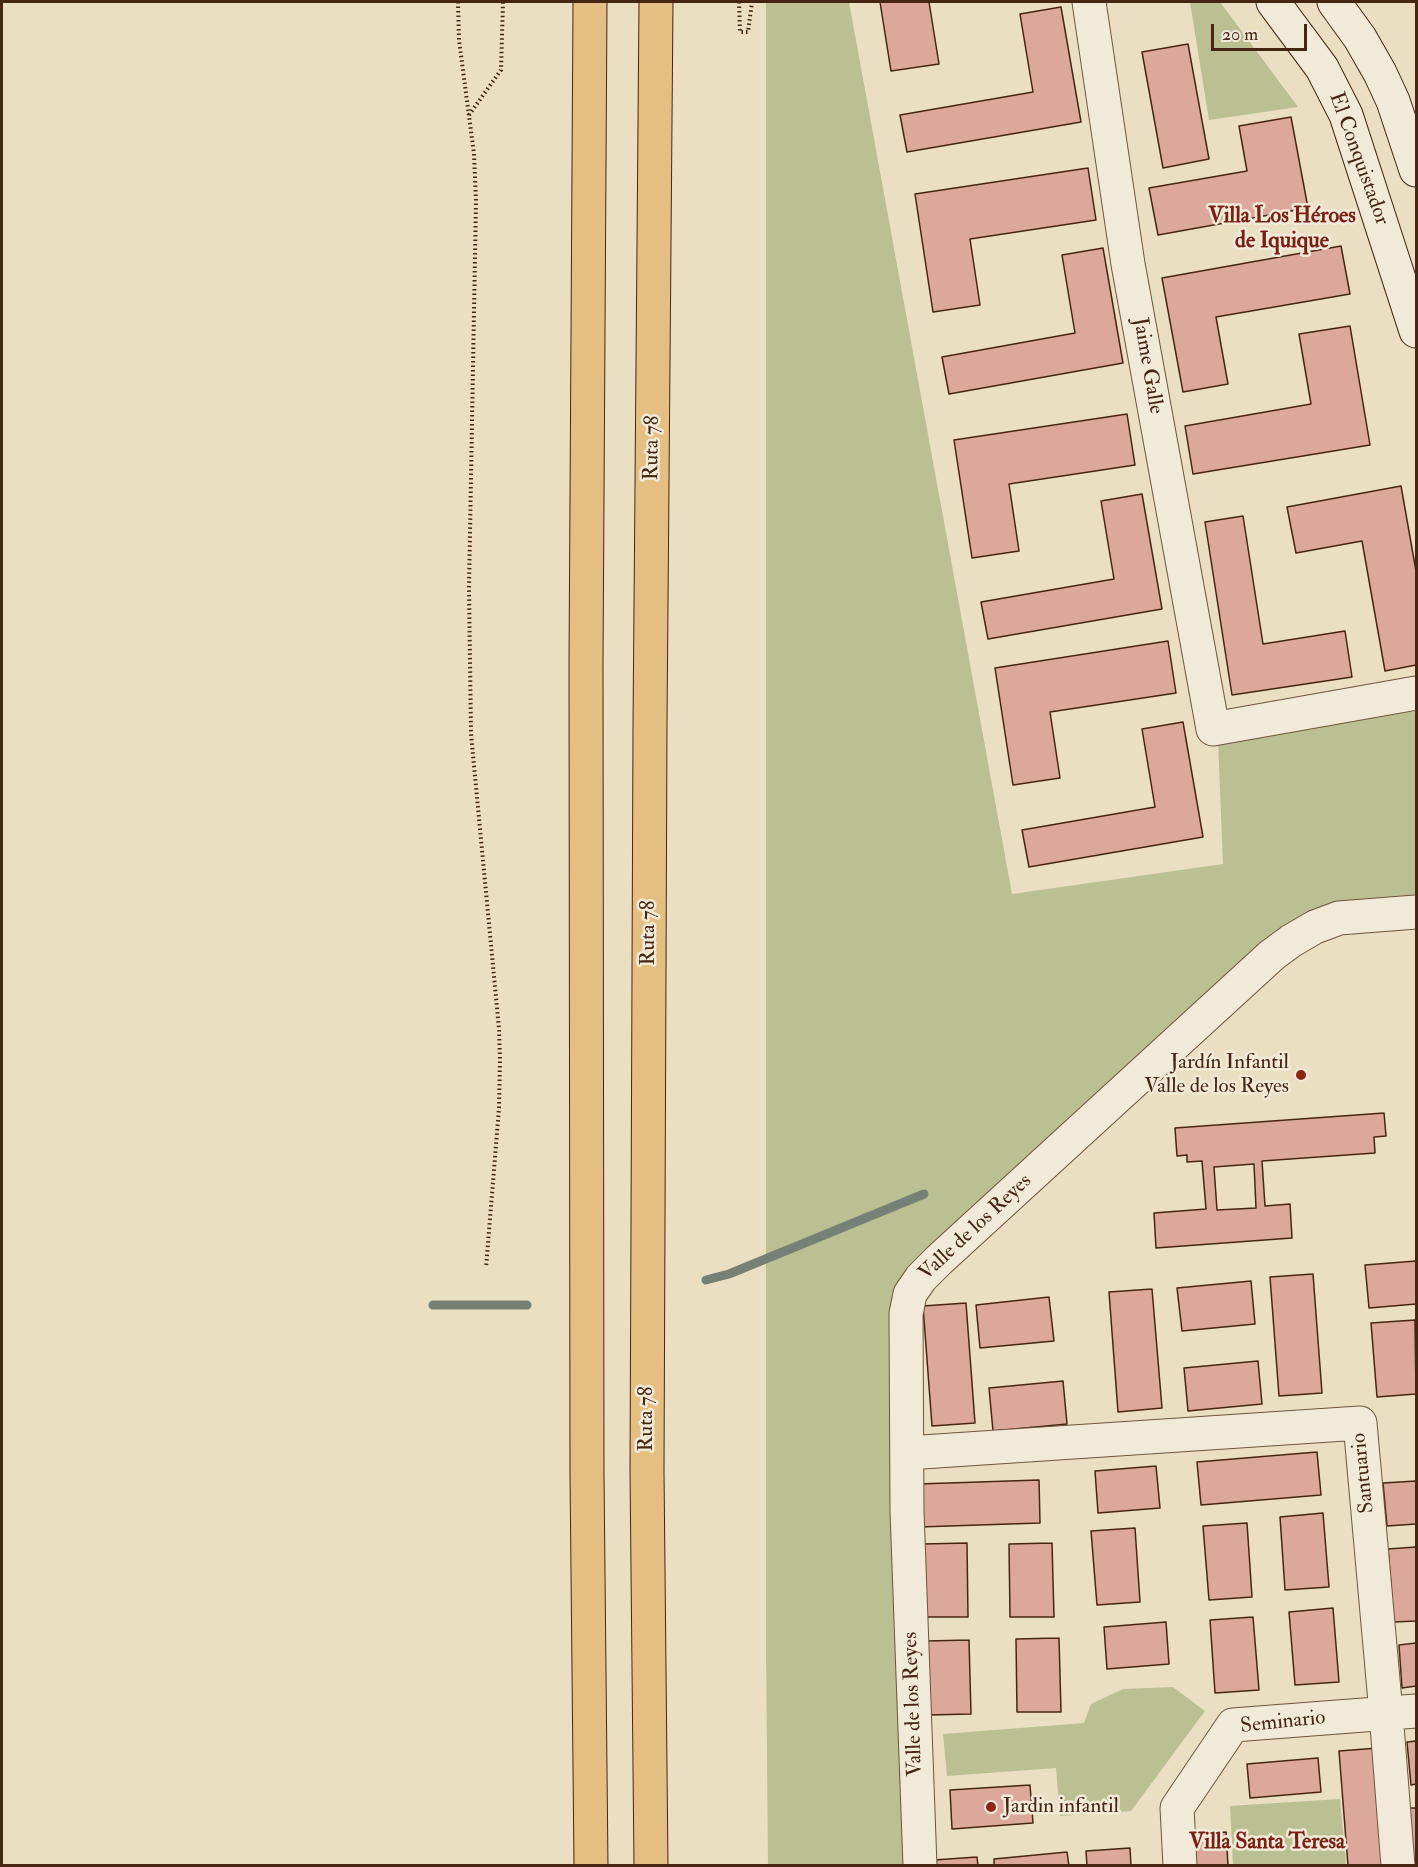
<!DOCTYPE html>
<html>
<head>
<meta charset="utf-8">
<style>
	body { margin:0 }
	#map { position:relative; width:1418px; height:1867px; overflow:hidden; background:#eadec3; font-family:"IM FELL Double Pica",serif }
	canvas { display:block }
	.frame { position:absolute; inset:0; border:3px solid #462612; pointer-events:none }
	.scale { position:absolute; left:1211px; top:24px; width:96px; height:27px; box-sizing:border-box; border:3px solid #462612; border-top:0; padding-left:8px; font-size:18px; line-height:21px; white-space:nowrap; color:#462612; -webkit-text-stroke:4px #f1ead8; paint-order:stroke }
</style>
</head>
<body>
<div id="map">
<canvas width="1418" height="1867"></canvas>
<div class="frame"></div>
<div class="scale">20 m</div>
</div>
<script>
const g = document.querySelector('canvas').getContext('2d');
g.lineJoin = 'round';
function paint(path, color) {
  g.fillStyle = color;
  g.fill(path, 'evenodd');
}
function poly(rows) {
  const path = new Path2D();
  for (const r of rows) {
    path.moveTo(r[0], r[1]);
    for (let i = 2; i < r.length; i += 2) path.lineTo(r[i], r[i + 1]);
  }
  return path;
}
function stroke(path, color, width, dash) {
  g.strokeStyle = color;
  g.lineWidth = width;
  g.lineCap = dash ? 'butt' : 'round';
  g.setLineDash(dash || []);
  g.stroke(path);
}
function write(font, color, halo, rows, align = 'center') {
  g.font = font + ' "IM FELL Double Pica",serif';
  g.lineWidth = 5;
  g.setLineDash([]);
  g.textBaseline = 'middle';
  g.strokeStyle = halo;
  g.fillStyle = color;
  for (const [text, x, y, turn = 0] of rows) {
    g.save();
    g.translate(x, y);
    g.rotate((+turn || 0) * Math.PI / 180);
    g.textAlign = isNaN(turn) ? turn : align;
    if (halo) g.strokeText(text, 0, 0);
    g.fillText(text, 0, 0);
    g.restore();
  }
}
const green = poly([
	[766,2,849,2,1012,894,1223,864,1218,741,1416,711,1416,894,1334,905,910,1269,905,1865,768,1865,766,1645],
	[1190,2,1220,2,1298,107,1209,120],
	[1173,1687,1205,1711,1131,1811,1060,1816,1056,1768,947,1776,943,1734,1084,1723,1091,1704,1123,1689],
	[1340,1799,1346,1865,1233,1865,1230,1806]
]);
const stream = poly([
	[706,1280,729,1274,924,1194],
	[433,1305,527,1305]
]);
const building = poly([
	[880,2,929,2,939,64,891,71,880,2],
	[1061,7,1081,122,907,152,900,115,1033,92,1020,14,1061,7],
	[1188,44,1209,159,1163,168,1142,52,1188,44],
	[1291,117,1308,208,1158,235,1149,188,1247,171,1239,126,1291,117],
	[1088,168,1096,220,970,239,980,305,933,312,915,194,1088,168],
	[1341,246,1350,294,1216,317,1228,384,1183,392,1162,278,1341,246],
	[1103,248,1123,363,949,394,942,357,1075,333,1062,255,1103,248],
	[1350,326,1370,445,1193,474,1185,426,1311,404,1299,334,1350,326],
	[1127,414,1135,465,1009,484,1019,551,972,558,954,440,1127,414],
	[1401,486,1416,571,1416,665,1385,671,1362,541,1296,553,1287,507,1401,486],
	[1142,494,1162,609,988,639,981,602,1114,579,1101,501,1142,494],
	[1243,516,1263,644,1345,631,1352,677,1232,695,1205,522,1243,516],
	[1168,641,1176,693,1050,712,1060,778,1013,785,995,668,1168,641],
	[1183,722,1203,837,1029,867,1022,830,1155,807,1142,729,1183,722],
	[1384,1113,1386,1136,1374,1137,1375,1153,1262,1161,1265,1206,1290,1204,1292,1238,1156,1248,1154,1213,1206,1209,1202,1161,1187,1162,1187,1155,1177,1156,1175,1128,1384,1113],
	[1254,1164,1256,1208,1217,1210,1214,1167,1254,1164],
	[1416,1261,1416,1304,1369,1308,1365,1265,1416,1261],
	[1313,1274,1322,1393,1279,1396,1270,1277,1313,1274],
	[1251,1281,1255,1324,1182,1331,1177,1288,1251,1281],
	[1152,1289,1162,1408,1118,1412,1109,1292,1152,1289],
	[1049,1297,1054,1341,980,1348,976,1305,1049,1297],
	[966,1303,975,1423,932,1426,923,1306,966,1303],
	[1415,1320,1416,1394,1377,1397,1371,1323,1415,1320],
	[1258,1361,1262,1404,1188,1411,1184,1368,1258,1361],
	[1063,1381,1067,1424,993,1431,989,1388,1063,1381],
	[1317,1452,1321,1495,1201,1505,1197,1462,1317,1452],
	[1156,1466,1160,1508,1098,1513,1095,1471,1156,1466],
	[1039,1480,1040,1523,919,1527,918,1484,1039,1480],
	[1416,1481,1416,1524,1387,1526,1383,1483,1416,1481],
	[1323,1513,1329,1587,1285,1590,1280,1517,1323,1513],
	[1247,1523,1252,1597,1209,1600,1203,1526,1247,1523],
	[1135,1528,1140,1602,1097,1605,1091,1531,1135,1528],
	[967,1543,968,1617,924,1617,923,1544,967,1543],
	[1052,1543,1054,1617,1010,1617,1009,1544,1052,1543],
	[1416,1547,1416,1621,1394,1622,1388,1549,1416,1547],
	[1333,1608,1339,1682,1295,1685,1289,1612,1333,1608],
	[1253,1617,1259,1690,1215,1693,1210,1620,1253,1617],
	[1166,1622,1169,1664,1107,1669,1104,1627,1166,1622],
	[1059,1638,1061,1712,1017,1712,1016,1639,1059,1638],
	[969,1640,971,1714,927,1715,926,1641,969,1640],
	[1416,1643,1416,1686,1402,1688,1399,1645,1416,1643],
	[1416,1741,1416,1784,1411,1785,1407,1742,1416,1741],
	[1378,1748,1388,1866,1348,1866,1339,1751,1378,1748],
	[1318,1758,1321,1792,1250,1798,1247,1764,1318,1758],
	[1030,1785,1033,1823,952,1829,950,1790,1030,1785],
	[1405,1808,1416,1808,1416,1866,1409,1866,1405,1808],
	[1226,1832,1228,1866,1193,1866,1191,1835,1226,1832],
	[1130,1848,1131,1866,1087,1866,1086,1851,1130,1848],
	[1067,1852,1069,1866,994,1866,994,1859,1067,1852],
	[977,1857,978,1866,935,1866,934,1860,977,1857]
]);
const path = poly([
	[458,2,459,40,474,154,476,201,469,588,471,734,499,1029,500,1059,499,1108,486,1268],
	[739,2,740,32,748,32,752,2],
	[469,115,501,70,503,2]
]);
const street = poly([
	[1089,2,1128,264,1213,729,1416,693],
	[907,1453,1360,1423,1386,1713,1398,1866],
	[920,1866,907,1511,906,1314,910,1294,921,1278,939,1260,1272,955,1291,941,1315,927,1339,918,1416,912],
	[1180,1866,1177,1808,1233,1725,1416,1711]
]);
const secondary = poly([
	[1273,2,1322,68,1346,115,1416,331],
	[1334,2,1360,38,1380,73,1393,101,1416,170]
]);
const highway = poly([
	[590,2,586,663,587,1475,591,1866],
	[651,1866,647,1470,650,725,656,2]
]);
const markers = [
	[1301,1075,6,"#8f2418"],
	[991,1807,6,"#8f2418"]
];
const streetNames = [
	["El Conquistador",1358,159,70],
	["Jaime Galle",1147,366,80],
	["Ruta 78",653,448,-89],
	["Ruta 78",649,933,-90],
	["Valle de los Reyes",976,1228,-43],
	["Ruta 78",647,1419,-90],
	["Santuario",1364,1473,-96],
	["Valle de los Reyes",914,1704,-92],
	["Seminario",1283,1723,-6]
];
const poiNames = [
	["Jardín Infantil",1289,1063],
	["Valle de los Reyes",1289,1087],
	["Jardin infantil",1003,1807,"left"]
];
const neighbourhoodNames = [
	["Villa Los Héroes",1282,217],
	["de Iquique",1282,242],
	["Villa Santa Teresa",1267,1843]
];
paint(green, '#bac092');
stroke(stream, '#778074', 9);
paint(building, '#dca89b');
stroke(building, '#462612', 1.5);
stroke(street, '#6f543e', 35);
stroke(secondary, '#462612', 35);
stroke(highway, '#462612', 35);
stroke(path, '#462612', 4, [1.5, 3]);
stroke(street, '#f1ead8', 33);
stroke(secondary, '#f1ead8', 33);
stroke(highway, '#e5bf82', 33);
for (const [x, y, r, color] of markers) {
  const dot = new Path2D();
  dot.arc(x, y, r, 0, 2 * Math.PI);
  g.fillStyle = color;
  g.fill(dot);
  stroke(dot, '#f1ead8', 2);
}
write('21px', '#462612', '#f1ead8', streetNames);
write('21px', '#462612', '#f1ead8', poiNames, 'right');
write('bold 22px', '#7a1f14', '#f1ead8', neighbourhoodNames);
</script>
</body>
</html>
